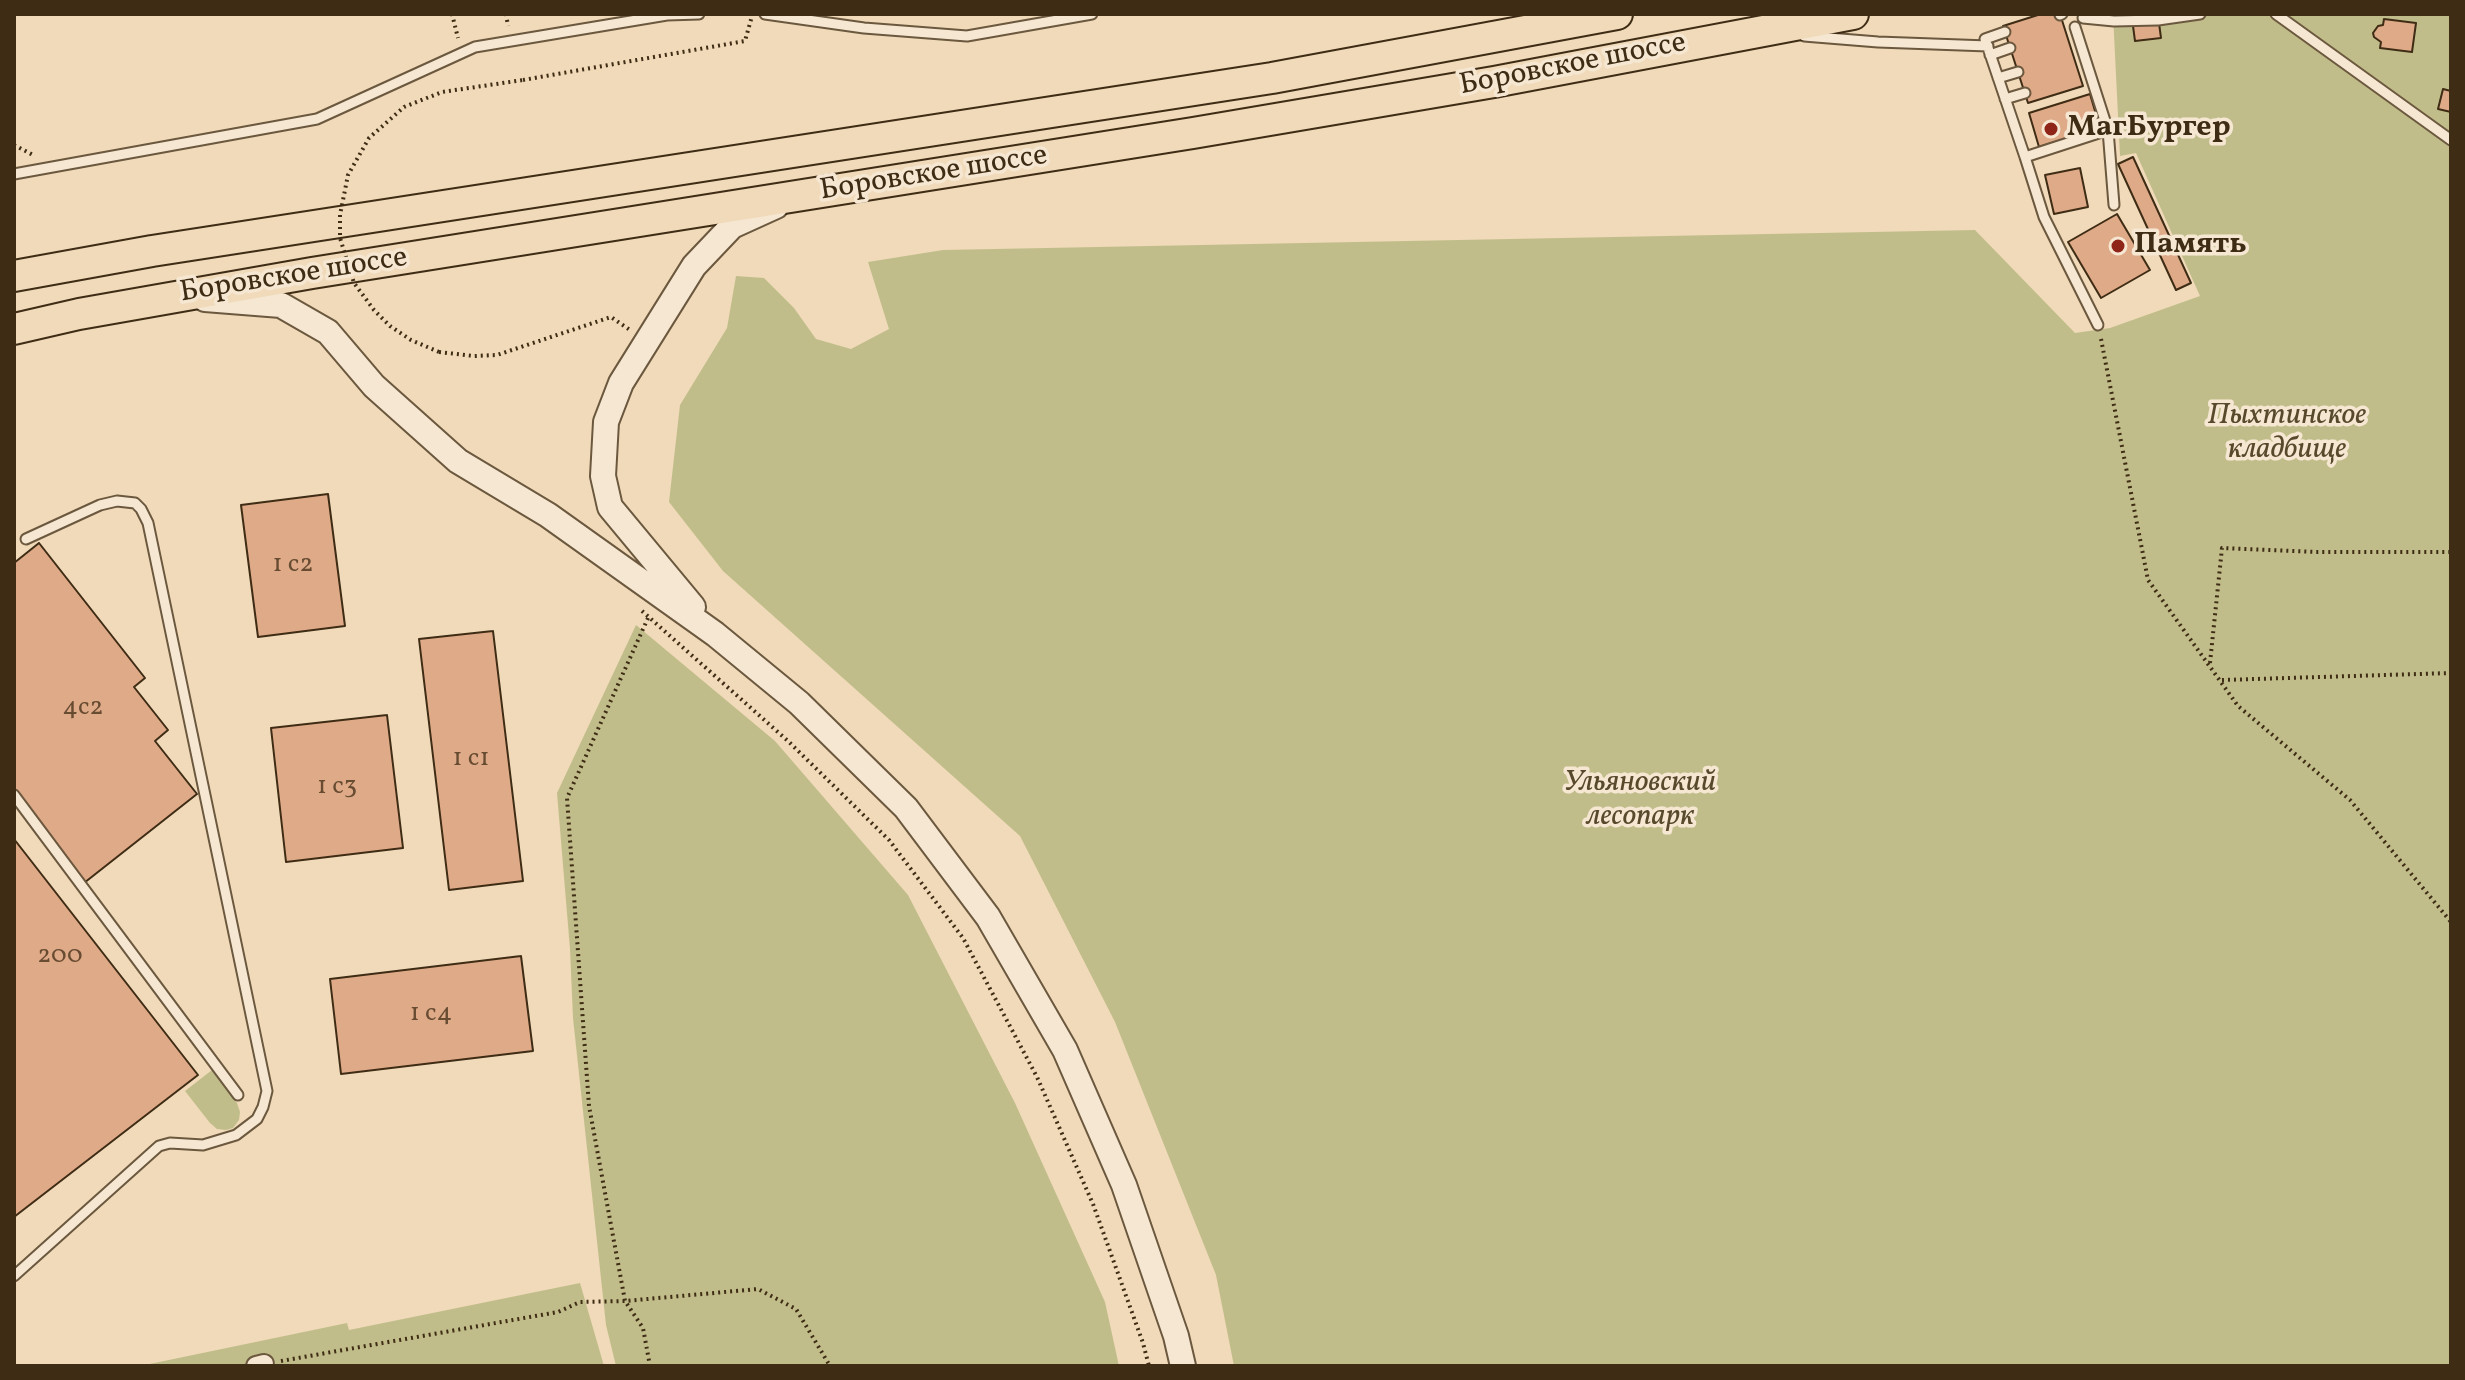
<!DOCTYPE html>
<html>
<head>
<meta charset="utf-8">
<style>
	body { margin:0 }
	#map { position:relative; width:2465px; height:1380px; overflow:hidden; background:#f0dab9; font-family:Vollkorn,serif }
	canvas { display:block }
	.frame { position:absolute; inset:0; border:16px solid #3f2c15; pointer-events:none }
</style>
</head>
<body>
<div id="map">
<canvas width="2465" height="1380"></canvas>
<div class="frame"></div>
</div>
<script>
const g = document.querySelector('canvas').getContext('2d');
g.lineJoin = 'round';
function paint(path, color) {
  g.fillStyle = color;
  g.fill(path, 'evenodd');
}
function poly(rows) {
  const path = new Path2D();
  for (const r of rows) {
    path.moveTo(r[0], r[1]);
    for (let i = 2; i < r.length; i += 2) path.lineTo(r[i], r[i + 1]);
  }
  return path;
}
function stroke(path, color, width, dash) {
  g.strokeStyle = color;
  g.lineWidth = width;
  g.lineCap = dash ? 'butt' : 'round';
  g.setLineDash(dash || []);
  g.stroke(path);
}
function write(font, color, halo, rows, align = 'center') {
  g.font = font + ' Vollkorn,serif';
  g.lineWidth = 7;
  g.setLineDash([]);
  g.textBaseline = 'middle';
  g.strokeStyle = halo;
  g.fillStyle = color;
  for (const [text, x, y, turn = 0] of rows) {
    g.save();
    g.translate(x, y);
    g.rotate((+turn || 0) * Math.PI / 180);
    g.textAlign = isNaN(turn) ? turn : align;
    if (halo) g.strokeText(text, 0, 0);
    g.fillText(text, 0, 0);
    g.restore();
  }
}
const green = poly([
	[2113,14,2451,14,2451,1366,1234,1366,1216,1275,1115,1022,1020,836,723,571,669,502,680,405,727,328,736,276,764,278,794,308,816,339,851,349,889,329,868,262,943,250,1975,230,2075,333,2110,328,2200,296,2136,153,2120,156],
	[636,625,775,741,908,895,1015,1103,1105,1302,1119,1366,616,1366,606,1325,573,1018,570,949,557,793],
	[212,1070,237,1103,240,1112,239,1120,233,1128,226,1130,217,1129,210,1123,185,1091],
	[580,1283,604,1366,140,1366,347,1323,349,1330]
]);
const building = poly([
	[2041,14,2060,14,2083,86,2028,103,2003,26,2041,14],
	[2384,19,2416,23,2412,52,2380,48,2381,42,2374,37,2373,33,2378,26,2383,25,2384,19],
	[2159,23,2161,38,2135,41,2133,26,2159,23],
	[2443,89,2451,91,2451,112,2438,109,2443,89],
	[2090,94,2100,128,2039,147,2029,113,2090,94],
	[2133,157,2191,283,2176,290,2118,164,2133,157],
	[2080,168,2088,207,2054,214,2045,175,2080,168],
	[2117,214,2150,270,2101,298,2068,242,2117,214],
	[328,494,345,626,258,637,241,505,328,494],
	[39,543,145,678,134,687,168,730,155,741,197,794,84,883,14,795,14,563,39,543],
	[493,631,523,881,449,890,419,639,493,631],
	[387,715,403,848,286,862,271,728,387,715],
	[14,839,198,1075,14,1217,14,839],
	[521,956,533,1051,341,1074,330,979,521,956]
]);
const path = poly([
	[452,14,458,38],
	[506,14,508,26],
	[523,80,745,41,752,16],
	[14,145,33,155],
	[2101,339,2148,580,2238,706,2350,800,2451,922],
	[439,352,474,356,497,355,611,317,630,330],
	[642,611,788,741,889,840,963,938,1037,1077,1093,1204,1143,1343,1149,1366],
	[648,618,567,798,589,1106,625,1301,643,1328,650,1366],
	[2210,663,2222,548,2316,552,2451,552],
	[2222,680,2451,673],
	[281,1361,558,1312,580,1302,625,1301,758,1289,796,1309,830,1366]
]);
const service = poly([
	[765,14,864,28,967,36,1092,14],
	[2276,14,2451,140],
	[2060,15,2062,14],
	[2083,18,2114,21,2158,20,2200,14],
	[2005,32,1985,39,2025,157,2108,130,2075,27],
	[1804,36,1878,42,1988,46],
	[1990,55,2010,48],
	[1998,78,2018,72],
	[2005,99,2025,93],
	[2108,130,2114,205],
	[2025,157,2044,217,2098,325],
	[14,174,317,119,475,47,667,15,699,14],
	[14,795,238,1095],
	[14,1276,159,1146,170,1143,203,1145,236,1135,257,1119,263,1107,267,1091,148,523,141,509,135,503,117,501,100,505,26,539]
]);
const minor = poly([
	[256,1366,264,1364]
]);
const tertiary = poly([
	[205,299,281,305,328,332,374,386,458,461,548,515,715,634,799,703,906,808,988,917,1065,1050,1124,1185,1176,1336,1183,1366],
	[693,607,610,507,603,476,606,422,621,383,694,266,732,226,776,206]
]);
const primary = poly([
	[14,276,152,251,1272,78,1617,14],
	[14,329,79,314,312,273,1193,133,1494,82,1853,14]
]);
const pathBridge = poly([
	[439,352,411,340,390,326,374,310,354,283,340,238,340,215,348,175,369,138,404,107,442,92,523,80]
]);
const markers = [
	[2051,129,8,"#8f2418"],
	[2118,246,8,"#8f2418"]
];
const numberNames = [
	["1 с2",293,566],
	["4с2",83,709],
	["1 с1",471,760],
	["1 с3",337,788],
	["200",60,957],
	["1 с4",431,1015]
];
const streetNames = [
	["Боровское шоссе",1573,66,-11],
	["Боровское шоссе",934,175,-9],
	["Боровское шоссе",294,277,-9]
];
const poiNames = [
	["МагБургер",2067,129],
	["Память",2134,246]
];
const parkNames = [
	["Пыхтинское",2287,417],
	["кладбище",2287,451],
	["Ульяновский",1640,784],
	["лесопарк",1640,818]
];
paint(green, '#c1bd8a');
paint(building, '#dfaa88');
stroke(building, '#3f2c15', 2);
stroke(service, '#6b583e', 13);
stroke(minor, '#6b583e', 22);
stroke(tertiary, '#6b583e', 28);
stroke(primary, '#3f2c15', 34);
stroke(path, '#3f2c15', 4, [2, 4]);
stroke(service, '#f5e7d2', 9);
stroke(minor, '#f5e7d2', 18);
stroke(tertiary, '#f5e7d2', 24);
stroke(primary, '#f0dab9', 30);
stroke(pathBridge, '#3f2c15', 4, [2, 4]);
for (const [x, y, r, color] of markers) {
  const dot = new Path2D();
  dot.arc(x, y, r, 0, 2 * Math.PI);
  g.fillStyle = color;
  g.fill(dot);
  stroke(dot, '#f5e7d2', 3);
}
write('26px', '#674c32', null, numberNames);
write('30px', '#3f2c15', '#f5e7d2', streetNames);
write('bold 30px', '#3f2c15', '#f5e7d2', poiNames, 'left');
write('italic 30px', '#59492c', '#f5e7d2', parkNames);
</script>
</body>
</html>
